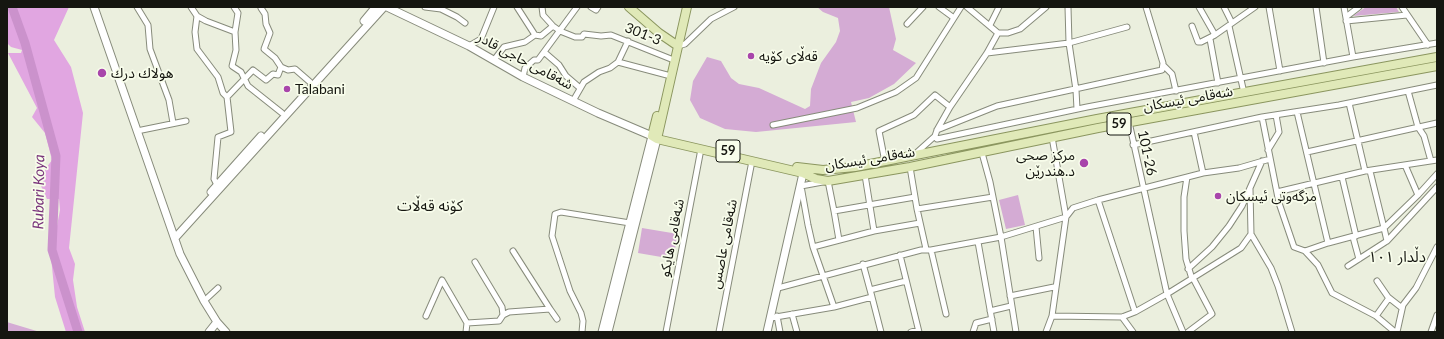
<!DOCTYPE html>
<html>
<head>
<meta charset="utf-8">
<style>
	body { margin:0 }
	#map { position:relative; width:1444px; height:339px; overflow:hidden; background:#ebefde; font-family:Lato,sans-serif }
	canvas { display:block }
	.frame { position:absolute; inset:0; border:8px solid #151610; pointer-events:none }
</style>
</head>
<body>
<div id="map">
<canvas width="1444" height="339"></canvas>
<div class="frame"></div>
</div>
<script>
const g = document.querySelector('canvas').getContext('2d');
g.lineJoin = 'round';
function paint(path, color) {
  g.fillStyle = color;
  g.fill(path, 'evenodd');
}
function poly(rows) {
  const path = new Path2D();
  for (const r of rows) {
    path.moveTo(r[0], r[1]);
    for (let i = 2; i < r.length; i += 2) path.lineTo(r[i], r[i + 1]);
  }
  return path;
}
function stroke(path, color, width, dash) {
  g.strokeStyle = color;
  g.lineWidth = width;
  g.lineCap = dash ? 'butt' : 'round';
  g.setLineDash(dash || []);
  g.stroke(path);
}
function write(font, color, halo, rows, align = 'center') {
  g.font = font + ' Lato,"Noto Sans Arabic",sans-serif';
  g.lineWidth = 3.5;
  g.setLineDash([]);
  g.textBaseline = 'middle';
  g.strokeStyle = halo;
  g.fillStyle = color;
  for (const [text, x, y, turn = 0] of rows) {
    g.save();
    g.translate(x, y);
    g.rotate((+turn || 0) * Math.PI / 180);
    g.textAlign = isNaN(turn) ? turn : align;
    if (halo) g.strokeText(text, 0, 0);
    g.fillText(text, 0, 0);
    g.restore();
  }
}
const green = poly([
	[817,7,889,7,896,39,893,50,916,63,894,84,869,98,851,102,856,122,756,132,725,129,700,118,690,100,693,81,707,57,721,61,731,78,739,84,759,88,805,109,810,106,811,89,821,63,836,42,840,31,838,18,823,12],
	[1366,7,1396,7,1399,12,1353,16],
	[1018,195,1025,225,1006,229,999,200],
	[642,228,678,234,673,259,638,253],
	[7,322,10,323,40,332,7,332]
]);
const forest = poly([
	[7,7,69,7,54,40,71,67,83,113,69,248,75,264,73,280,77,307,85,332,66,332,55,297,51,257,60,210,59,199,47,199,35,173,44,171,52,160,45,133,32,117,37,108,8,53,21,53,22,50,11,47,7,43]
]);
const river = poly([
	[12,7,25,43,56,156,52,250,78,332]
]);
const street = poly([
	[137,7,148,25,150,49,169,100,173,123],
	[191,7,197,16,195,32,197,49,218,77,223,93,227,97],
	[234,7,238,13,235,32,236,50,232,66,241,72,248,86,282,113],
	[425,7,441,9,457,17,465,23],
	[517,7,535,35,541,36,553,26],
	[542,7,543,15,553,26,560,31,575,37,582,37,584,34,601,36,611,35,671,59],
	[591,7,596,10,598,7],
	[939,7,954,18],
	[967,7,998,33,1008,33,1020,29,1046,7],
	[1068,7,1069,43,1076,90,1077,109],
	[1199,7,1215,35],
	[1224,7,1232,23],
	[1269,7,1280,71],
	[1316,7,1324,63],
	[1344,7,1353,57],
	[1402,7,1428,45],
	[261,8,265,14,266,24,270,33,264,49,275,58,281,67,288,70,295,69,310,82],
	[197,16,206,21,235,32],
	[1346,17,1359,7],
	[1346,21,1407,15],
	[907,24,923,7],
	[990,25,999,7],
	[1192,26,1198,42,1201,42,1215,35,1255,7],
	[1229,26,1244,93],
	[1210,39,1218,83],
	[469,46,481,39,494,7],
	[678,46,685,44,711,19,734,7],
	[544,52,559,65,566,76,580,88],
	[987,53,1069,43,1127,27],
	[494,60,504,47,525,42,535,35],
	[618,62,667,75],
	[1164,66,1172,74,1176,91],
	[523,77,525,68,534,60,538,60,577,7],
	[1408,91,1418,127,1424,136,1431,161],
	[573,101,584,82,599,72,610,68,618,62,628,41],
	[1349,103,1365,171],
	[1297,112,1328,243],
	[1262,117,1279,203,1294,247,1305,251,1328,243,1384,228,1387,241,1348,266],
	[773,125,857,108,896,92,916,78,961,7],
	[937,130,997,106,1162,70,1163,63,1146,7],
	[137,131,186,121],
	[1194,132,1203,173],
	[935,136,937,139,1087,107,1353,57,1437,43],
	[1133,145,1262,117,1339,105,1437,85],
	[1268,150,1279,132,1276,115],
	[1307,152,1437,123],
	[982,153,990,182,1001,237,1016,332],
	[915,154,935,136,937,130,950,107,987,53,998,33],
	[885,162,879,131,914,115,935,95,950,107],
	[1405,165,1418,195],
	[910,167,917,209],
	[1370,171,1384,228],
	[865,175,874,231],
	[1187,177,1184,197,1184,231,1186,259,1192,279],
	[1342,177,1356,236],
	[217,185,214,179,218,137,231,132,227,97,253,70,266,80,273,74,278,75,281,67],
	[1250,189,1251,234,1271,268,1278,286,1292,332],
	[1277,192,1365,171,1437,160],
	[915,197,834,211,828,181,801,186,808,225,813,247,874,231,920,223],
	[1098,200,1135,312,1167,294,1129,122],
	[834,211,839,240],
	[1036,227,1039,258],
	[1384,228,1418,195,1437,174],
	[1353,237,1359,259],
	[1387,241,1437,187],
	[978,242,994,332],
	[926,249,917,209,993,197],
	[931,250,946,314],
	[1305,251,1318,265,1332,293,1376,316,1395,332],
	[900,255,919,332],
	[1188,269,1212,247,1229,226,1242,206,1262,161],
	[1377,281,1388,297,1402,308],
	[778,288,921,250,931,250,1001,237,1066,217,1073,208,1098,200,1203,173,1239,168,1270,159],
	[870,290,906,281],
	[1010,296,1054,287],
	[872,297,881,332],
	[204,301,218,288],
	[834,307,872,297,863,264],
	[550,309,557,319],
	[990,311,1011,306],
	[792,314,797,332],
	[503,315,509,312,550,309,513,251],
	[426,316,442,280,467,323,466,332],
	[777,316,780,332],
	[1052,316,1122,317,1135,312],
	[1376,316,1389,298],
	[1122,317,1133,332],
	[770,318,834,307,813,247],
	[467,323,499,321,503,315,502,307,475,262],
	[582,332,583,321,581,313,570,291,552,236,555,214,561,212,630,223],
	[666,332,701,149],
	[719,332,752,161],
	[911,332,918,330],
	[973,332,976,323,992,319],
	[1046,332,1052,316,1066,217,1052,137],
	[1183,332,1167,294,1241,248,1251,234],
	[1188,332,1212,314,1193,278],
	[1397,332,1403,305,1416,288,1437,247],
	[1431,332,1437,315]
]);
const secondary = poly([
	[94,7,180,254,204,301,217,322,226,332],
	[387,7,469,46,523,77,598,113,652,136,602,332],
	[364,21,374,9,381,7],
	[211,192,261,136],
	[175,238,384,7],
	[209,332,217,322],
	[608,332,657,139],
	[767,332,804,169]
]);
const primary = poly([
	[629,7,659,33,678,46],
	[652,136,657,139,803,173,816,179,828,181,910,167,1098,128,1437,66],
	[652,136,657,116],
	[657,139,687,7],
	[797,167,823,170,855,167,1097,119,1437,57]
]);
const markers = [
	[751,56,4,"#a845ab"],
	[102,73,5,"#a845ab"],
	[287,89,4,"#a845ab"],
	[1084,163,5,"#a845ab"],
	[1218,196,4,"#a845ab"]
];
const shields = [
	[1119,124,24],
	[728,151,24]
];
const shieldNames = [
	["59",1119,124],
	["59",728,151]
];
const streetNames = [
	["301-3",643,34,22],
	["شەقامی حاجی قادر",525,61,28],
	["شەقامی ئیسکان",1188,99,-10],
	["101-26",1147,153,78],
	["شەقامی ئیسکان",870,159,-9],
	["شه‌قامی هایكو",672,238,-79],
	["شه‌قامی عاصس",724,244,-79]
];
const poiNames = [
	["قەڵای کۆیە",759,56],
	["هولاك درك",111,73],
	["Talabani",295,89],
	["مرکز صحی",1075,155,"right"],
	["د.هندرێن",1075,171,"right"],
	["مزگەوتی ئیسکان",1226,196]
];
const waterNames = [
	["Rubari Koya",39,192,-89]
];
const neighbourhoodNames = [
	["کۆنە قەڵات",430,206],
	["دڵدار ١٠١",1397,257]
];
paint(green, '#d4abd4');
paint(forest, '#e1a6e1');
stroke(river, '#cb92cc', 9);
stroke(street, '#878b7b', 7);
stroke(secondary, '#878b7b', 9);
stroke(primary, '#8b965f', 10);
stroke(street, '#fff', 5);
stroke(secondary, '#fff', 7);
stroke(primary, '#e0e9b8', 8);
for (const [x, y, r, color] of markers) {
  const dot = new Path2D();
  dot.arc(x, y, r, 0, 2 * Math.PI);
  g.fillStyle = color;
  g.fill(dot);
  stroke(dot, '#f8fdeb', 1.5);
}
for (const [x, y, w] of shields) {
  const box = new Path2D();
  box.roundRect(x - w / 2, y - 11, w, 22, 3);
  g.fillStyle = '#f8fdeb';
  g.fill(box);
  stroke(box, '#151610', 1);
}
write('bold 13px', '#151610', null, shieldNames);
write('14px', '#151610', '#f8fdeb', streetNames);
write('14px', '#151610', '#f8fdeb', poiNames, 'left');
write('italic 15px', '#7a367c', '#f8fdeb', waterNames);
write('15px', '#151610', '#f8fdeb', neighbourhoodNames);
</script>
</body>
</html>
